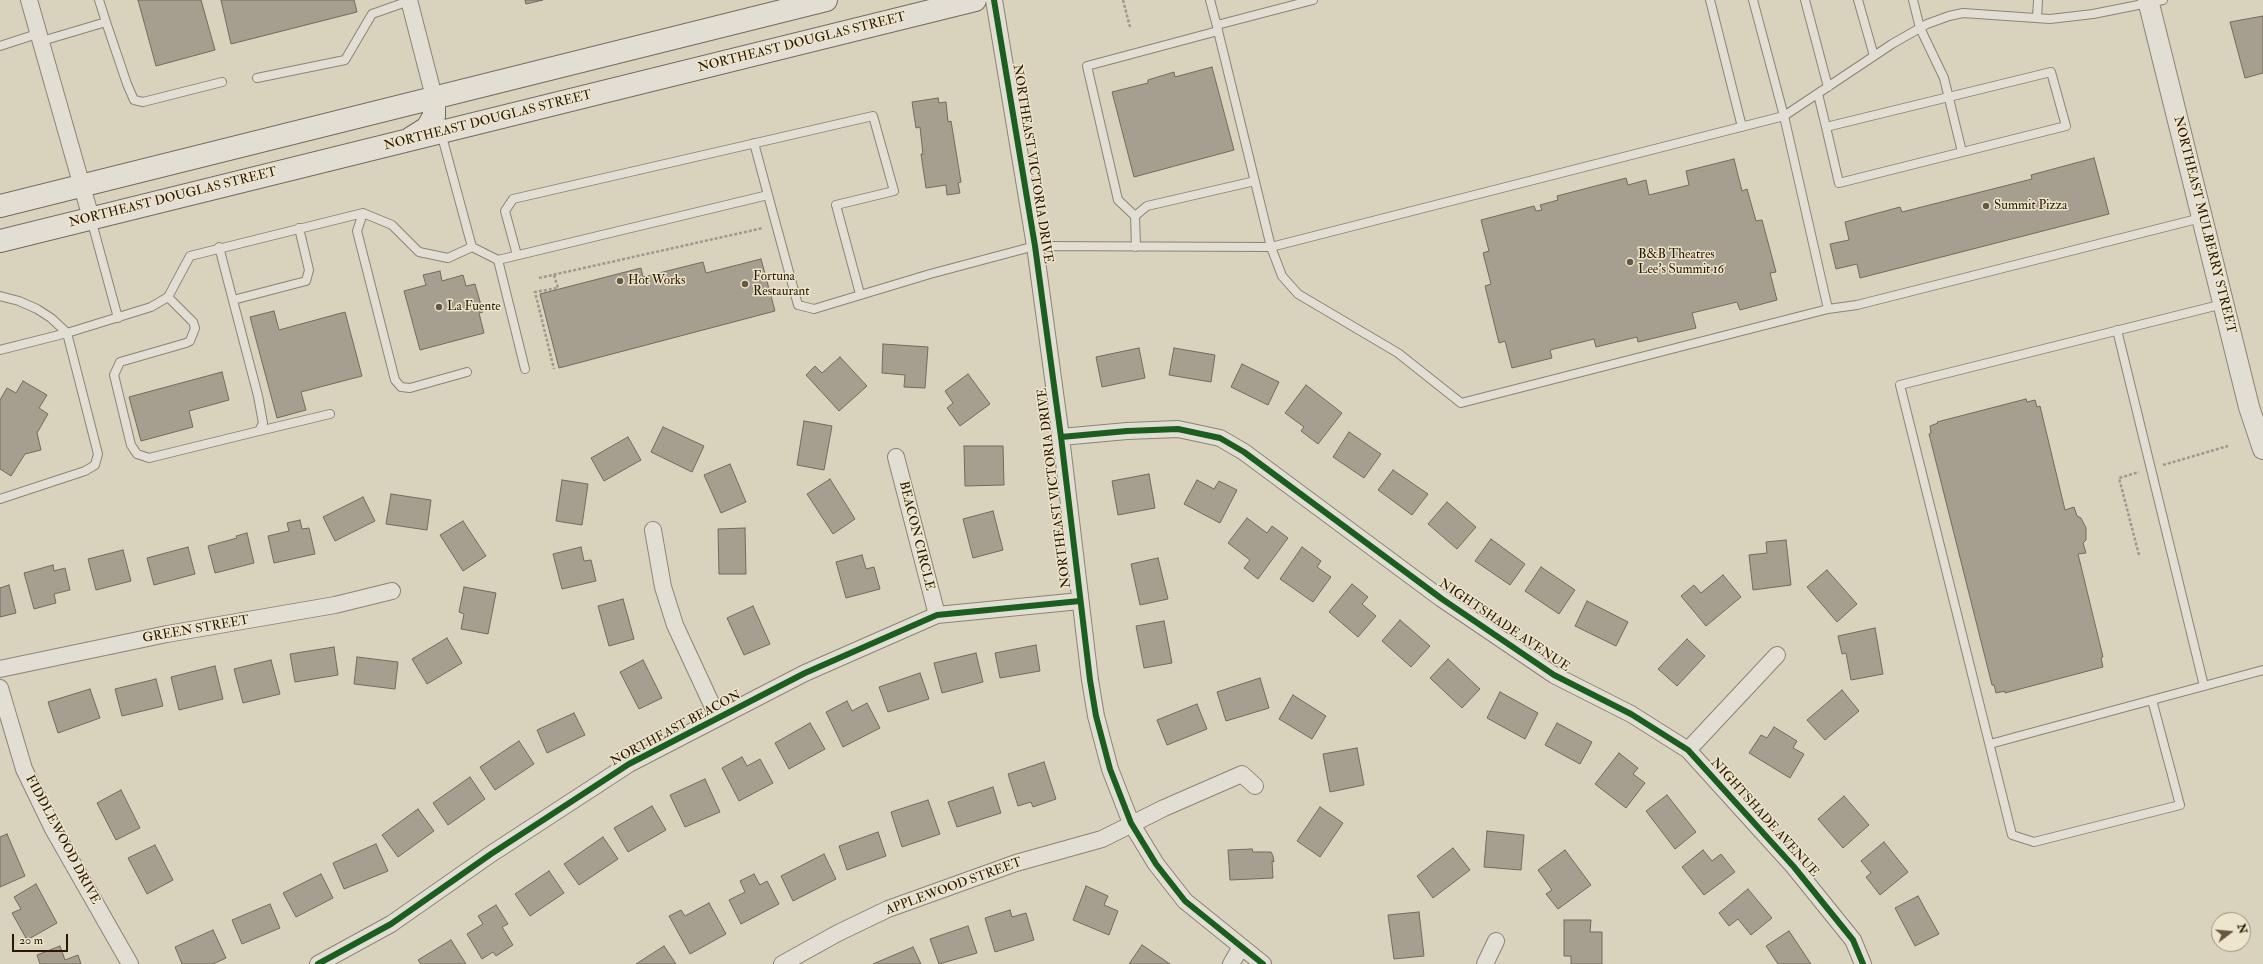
<!DOCTYPE html>
<html>
<head>
<meta charset="utf-8">
<style>
	body { margin:0 }
	#map { position:relative; width:2263px; height:964px; overflow:hidden; background:#d9d2bd; font-family:"IM FELL Double Pica",serif }
	canvas { display:block }
	.north { position:absolute; left:2211px; top:912px; width:40px; height:40px; box-sizing:border-box; background:#ede6cd; border:1px solid #9f937b; border-radius:50%; rotate:74deg; font-size:11px; font-weight:700; line-height:16px; text-align:center; color:#2b1700 }
	.north::after { content:''; display:block; margin:auto; width:14px; height:18px; background:#685842; clip-path:polygon(50% 0,100% 100%,50% 72%,0 100%) }
	.scale { position:absolute; left:12px; top:934px; width:56px; height:18px; box-sizing:border-box; border:2px solid #2b1700; border-top:0; padding-left:5px; font-size:12px; line-height:14px; white-space:nowrap; color:#2b1700; -webkit-text-stroke:3px #ede6cd; paint-order:stroke }
</style>
</head>
<body>
<div id="map">
<canvas width="2263" height="964"></canvas>
<div class="north">N</div>
<div class="scale">20 m</div>
</div>
<script>
const g = document.querySelector('canvas').getContext('2d');
g.lineJoin = 'round';
function paint(path, color) {
  g.fillStyle = color;
  g.fill(path, 'evenodd');
}
function poly(rows) {
  const path = new Path2D();
  for (const r of rows) {
    path.moveTo(r[0], r[1]);
    for (let i = 2; i < r.length; i += 2) path.lineTo(r[i], r[i + 1]);
  }
  return path;
}
function stroke(path, color, width, dash) {
  g.strokeStyle = color;
  g.lineWidth = width;
  g.lineCap = dash ? 'butt' : 'round';
  g.setLineDash(dash || []);
  g.stroke(path);
}
function write(font, color, halo, rows, align = 'center') {
  g.font = font + ' "IM FELL Double Pica",serif';
  g.lineWidth = 3;
  g.setLineDash([]);
  g.textBaseline = 'middle';
  g.strokeStyle = halo;
  g.fillStyle = color;
  for (const [text, x, y, turn = 0] of rows) {
    g.save();
    g.translate(x, y);
    g.rotate((+turn || 0) * Math.PI / 180);
    g.textAlign = isNaN(turn) ? turn : align;
    if (halo) g.strokeText(text, 0, 0);
    g.fillText(text, 0, 0);
    g.restore();
  }
}
const building = poly([
	[138,0,201,0,215,50,156,66,138,0],
	[221,0,354,0,357,12,231,44,221,0],
	[525,0,543,0,526,4,525,0],
	[2263,16,2263,73,2245,78,2230,22,2263,16],
	[1212,67,1234,150,1134,177,1112,92,1148,83,1148,80,1174,72,1175,77,1212,67],
	[938,98,939,103,946,102,948,122,951,121,961,182,958,183,960,193,947,195,946,185,926,188,921,154,923,154,920,127,916,128,912,102,938,98],
	[2094,158,2109,214,1860,278,1857,264,1836,269,1830,244,1849,240,1845,222,1900,207,1902,212,2032,179,2031,175,2094,158],
	[1734,159,1742,191,1747,189,1756,221,1762,220,1776,272,1770,273,1777,300,1740,310,1737,302,1692,313,1696,328,1638,342,1637,337,1596,347,1594,339,1550,350,1552,358,1512,368,1505,341,1499,343,1485,286,1491,284,1483,253,1489,251,1481,220,1534,206,1536,211,1542,210,1540,205,1558,200,1557,196,1626,178,1628,185,1646,180,1649,195,1689,185,1686,171,1734,159],
	[761,259,775,311,559,368,540,294,641,268,643,277,703,262,706,273,761,259],
	[440,271,442,281,463,275,466,286,475,284,483,312,479,313,484,333,420,350,404,291,426,285,423,275,440,271],
	[274,311,279,330,345,312,362,376,301,392,306,410,277,418,250,317,274,311],
	[883,344,928,347,925,388,904,387,905,375,882,373,883,344],
	[1139,348,1145,378,1102,387,1096,357,1139,348],
	[1174,348,1215,355,1211,382,1169,375,1174,348],
	[840,357,867,386,839,411,806,375,815,366,822,373,840,357],
	[1242,364,1279,382,1268,405,1231,387,1242,364],
	[222,372,229,400,189,411,193,427,141,441,129,397,222,372],
	[968,374,990,404,960,426,947,408,953,403,945,391,968,374],
	[23,381,47,395,39,408,48,414,37,433,41,450,25,454,11,476,0,469,0,400,7,388,16,393,23,381],
	[1306,385,1342,413,1318,444,1301,431,1304,427,1285,413,1306,385],
	[2026,399,2027,402,2035,400,2037,407,2040,406,2065,510,2074,507,2077,516,2081,518,2086,528,2086,540,2083,543,2086,553,2078,554,2103,657,2101,658,2103,667,2005,693,2005,691,1996,693,1994,685,1992,685,1929,434,1931,433,1930,426,1938,423,1937,422,2026,399],
	[804,421,832,426,824,470,797,465,804,421],
	[663,427,704,446,692,472,651,452,663,427],
	[1349,432,1381,454,1364,478,1333,457,1349,432],
	[628,437,641,460,604,481,591,458,628,437],
	[964,446,1003,446,1004,485,965,486,964,446],
	[730,464,746,502,721,513,704,475,730,464],
	[1393,470,1428,494,1412,515,1378,490,1393,470],
	[1149,474,1155,508,1118,515,1112,481,1149,474],
	[830,479,855,519,833,534,807,494,830,479],
	[562,480,588,484,582,525,556,521,562,480],
	[1197,480,1214,489,1219,481,1237,490,1220,523,1184,504,1197,480],
	[391,494,431,500,427,530,386,524,391,494],
	[363,497,375,521,335,541,323,517,363,497],
	[1447,502,1476,527,1457,549,1428,524,1447,502],
	[993,511,1003,550,973,558,963,519,993,511],
	[1247,518,1267,533,1272,526,1288,538,1258,579,1244,568,1250,560,1228,543,1247,518],
	[300,520,302,529,309,528,315,554,274,563,268,536,289,531,287,523,300,520],
	[463,521,486,556,463,571,440,535,463,521],
	[745,528,746,574,719,574,718,529,745,528],
	[247,533,254,563,215,573,208,546,237,538,236,536,247,533],
	[1491,539,1525,564,1510,585,1475,561,1491,539],
	[1786,540,1791,585,1753,590,1749,555,1767,553,1766,542,1786,540],
	[188,547,195,574,154,585,147,558,188,547],
	[581,547,584,561,591,560,596,581,562,589,553,554,581,547],
	[1302,547,1321,561,1317,567,1331,577,1313,602,1280,579,1302,547],
	[123,550,131,581,96,590,88,559,123,550],
	[862,555,866,569,874,567,880,589,846,598,836,562,862,555],
	[1158,558,1168,599,1140,605,1131,564,1158,558],
	[53,565,54,571,65,568,70,590,54,594,56,603,34,609,24,573,53,565],
	[1541,567,1575,590,1559,614,1525,591,1541,567],
	[1827,570,1857,604,1837,622,1807,587,1827,570],
	[1723,575,1741,597,1706,626,1681,596,1694,585,1701,593,1723,575],
	[1352,584,1368,597,1362,604,1376,616,1358,637,1329,612,1352,584],
	[9,585,16,613,0,617,0,588,9,585],
	[464,587,496,593,488,634,461,629,464,614,459,612,464,587],
	[623,599,634,639,609,646,598,606,623,599],
	[1587,601,1628,622,1616,646,1575,626,1587,601],
	[753,606,770,644,744,655,727,618,753,606],
	[1400,620,1430,646,1411,667,1382,641,1400,620],
	[1164,621,1172,663,1144,668,1136,626,1164,621],
	[1875,628,1883,674,1851,680,1846,653,1842,654,1838,636,1875,628],
	[447,638,462,663,427,684,412,659,447,638],
	[1687,639,1705,656,1677,686,1658,669,1687,639],
	[1036,645,1040,671,1000,678,995,653,1036,645],
	[334,647,338,675,295,682,290,654,334,647],
	[976,653,983,682,942,693,934,663,976,653],
	[357,657,398,662,395,689,354,684,357,657],
	[1448,659,1480,689,1462,708,1430,678,1448,659],
	[271,660,280,694,243,703,234,669,271,660],
	[643,660,662,698,639,709,620,672,643,660],
	[215,666,223,699,179,710,171,677,215,666],
	[920,673,929,699,888,712,879,687,920,673],
	[1260,678,1269,708,1226,721,1217,692,1260,678],
	[156,679,163,706,122,716,115,689,156,679],
	[90,689,100,718,58,733,48,702,90,689],
	[1842,690,1859,711,1825,740,1807,720,1842,690],
	[1500,692,1538,713,1525,739,1487,718,1500,692],
	[1293,695,1326,716,1312,739,1279,719,1293,695],
	[847,701,852,711,867,703,880,728,843,747,826,712,847,701],
	[1197,704,1207,729,1167,745,1157,720,1197,704],
	[574,713,585,735,547,753,537,730,574,713],
	[810,723,825,749,789,769,775,743,810,723],
	[1557,723,1592,742,1580,764,1545,745,1557,723],
	[1774,727,1797,741,1793,748,1804,754,1790,778,1749,753,1761,735,1767,738,1774,727],
	[519,741,534,764,495,790,480,767,519,741],
	[1357,748,1364,785,1330,792,1323,754,1357,748],
	[1619,753,1638,768,1633,774,1645,783,1626,808,1595,784,1619,753],
	[742,757,747,766,760,759,773,783,739,801,722,768,742,757],
	[1044,762,1056,799,1033,807,1031,802,1018,806,1008,774,1044,762],
	[470,777,485,799,448,825,433,803,470,777],
	[705,779,720,812,685,827,670,795,705,779],
	[993,787,1001,813,957,827,948,802,993,787],
	[121,790,140,828,116,840,97,803,121,790],
	[1667,795,1696,832,1675,849,1646,811,1667,795],
	[1844,796,1869,825,1843,848,1818,819,1844,796],
	[928,800,940,834,902,847,891,812,928,800],
	[652,806,666,830,628,852,614,828,652,806],
	[1320,807,1343,823,1320,857,1297,841,1320,807],
	[418,809,434,831,398,857,382,835,418,809],
	[1487,831,1524,835,1521,870,1484,867,1487,831],
	[878,832,886,856,847,870,839,846,878,832],
	[7,834,25,876,0,887,0,837,7,834],
	[603,837,618,859,579,885,564,864,603,837],
	[1884,842,1908,872,1880,895,1866,877,1871,873,1861,861,1884,842],
	[376,844,388,871,344,889,333,863,376,844],
	[155,845,173,880,147,894,128,858,155,845],
	[1453,848,1470,870,1433,898,1417,876,1453,848],
	[1252,849,1253,852,1271,852,1273,856,1274,862,1272,861,1273,878,1230,880,1228,850,1252,849],
	[1565,850,1591,885,1558,909,1546,894,1552,890,1538,870,1565,850],
	[1703,850,1712,861,1721,854,1735,872,1704,895,1682,867,1703,850],
	[824,854,836,879,793,901,781,876,824,854],
	[549,871,564,893,530,916,515,894,549,871],
	[321,874,333,898,296,917,283,893,321,874],
	[754,874,760,885,767,881,779,904,741,924,729,900,745,892,740,881,754,874],
	[36,884,57,923,27,940,12,913,21,909,14,897,36,884],
	[1086,886,1108,896,1104,905,1118,911,1109,935,1073,920,1086,886],
	[1748,889,1772,918,1751,935,1738,919,1729,926,1719,913,1748,889],
	[1918,896,1939,934,1915,946,1895,908,1918,896],
	[709,903,726,934,690,954,669,916,681,910,685,916,709,903],
	[270,904,280,928,242,944,232,920,270,904],
	[496,905,508,924,502,927,513,945,496,956,493,952,482,959,467,934,483,924,478,916,496,905],
	[1010,910,1012,917,1026,913,1034,940,995,952,985,918,1010,910],
	[1419,912,1424,956,1394,959,1388,915,1419,912],
	[1564,920,1591,920,1590,932,1602,932,1602,964,1571,964,1571,956,1564,956,1564,920],
	[968,926,977,953,939,964,930,939,968,926],
	[213,930,226,958,213,964,182,964,175,947,213,930],
	[1789,931,1811,964,1778,964,1766,946,1789,931],
	[451,940,466,964,421,964,418,960,451,940],
	[1142,945,1170,964,1129,964,1142,945],
	[60,946,65,960,78,955,81,964,40,964,37,955,60,946],
	[664,946,676,964,636,964,664,946],
	[913,947,921,964,873,964,913,947]
]);
const path = poly([
	[1123,0,1130,27],
	[554,275,558,288,535,292,554,369],
	[539,278,763,228],
	[2163,465,2228,446],
	[2139,555,2119,478,2139,472]
]);
const service = poly([
	[99,0,106,22],
	[1210,0,1218,30],
	[1710,0,1742,127],
	[1753,0,1784,116,1828,309],
	[1805,0,1828,87],
	[1858,0,1874,56],
	[1913,0,1920,28,1944,78,1962,152],
	[2037,18,2038,0],
	[1217,25,1313,0],
	[42,41,106,22,127,84,134,100,143,102,222,82],
	[0,46,40,33],
	[257,78,345,60,372,14,409,1],
	[1818,94,1826,127,1839,183,2066,126,2051,72,1826,127],
	[441,133,472,247],
	[754,143,768,195],
	[363,213,357,231,395,380,401,387,410,388,467,372],
	[1135,216,1147,206,1255,181],
	[91,219,118,318],
	[1136,247,1135,216,1118,200,1087,66,1218,31,1271,247,1282,276,1298,294,1398,353,1461,403,1828,309,1857,305,2201,218],
	[517,255,505,211,513,199,873,116,894,191,836,205,860,294],
	[498,260,525,369],
	[0,296,19,301,37,309,51,318,67,333,151,307,168,297,190,256,363,213,392,225,419,252,448,258,472,247,498,260,768,195,798,305,814,309,930,274,1035,246,1271,247,1784,116,1892,44,1927,24,1949,16,1963,13,2050,19,2093,14,2163,0],
	[168,297,193,322,195,328,190,341,186,343,120,362,114,375,131,445,137,454,149,458,259,431,263,423,258,396,219,247],
	[233,300,306,281,309,270,299,228],
	[2223,304,1900,385,2012,835,2034,842,2180,805,2152,700,2263,670],
	[2117,330,2204,686],
	[0,350,67,333,98,454,95,465,85,471,0,499],
	[259,431,330,414],
	[1990,744,2152,700]
]);
const minor = poly([
	[29,0,91,218],
	[409,0,434,97],
	[994,0,1035,246,1061,437,1090,680,1096,716,1110,769,1131,823,1156,864,1185,901,1263,964],
	[1061,437,1127,431,1178,429,1220,438,1244,452,1442,599,1554,675,1631,714,1688,750,1794,867,1853,940,1863,964],
	[896,457,937,615],
	[653,530,663,587,675,625,718,718],
	[0,669,167,634,335,605,392,591],
	[0,688,24,769,53,829,130,964],
	[1688,750,1777,655],
	[318,964,391,924,491,854,629,764,805,673,937,615,1080,601],
	[782,964,838,933,888,909,1016,863,1102,839,1164,808,1242,774,1255,786],
	[1231,964,1241,947],
	[1485,964,1496,941]
]);
const tertiary = poly([
	[2148,0,2249,407,2263,449]
]);
const secondary = poly([
	[411,138,427,128,434,116,434,97],
	[0,206,826,0],
	[0,241,975,0]
]);
const cycleway = poly([
	[994,0,1035,246,1061,437,1090,680,1096,716,1110,769,1131,823,1156,864,1185,901,1263,964],
	[1061,437,1127,431,1178,429,1220,438,1244,452,1442,599,1554,675,1631,714,1688,750,1794,867,1853,940,1863,964],
	[318,964,391,924,491,854,629,764,805,673,937,615,1080,601]
]);
const markers = [
	[1986,206,4,"#685842"],
	[1630,262,4,"#685842"],
	[620,281,4,"#685842"],
	[745,284,4,"#685842"],
	[439,307,4,"#685842"]
];
const streetNames = [
	["NORTHEAST DOUGLAS STREET",802,43,-14],
	["NORTHEAST DOUGLAS STREET",488,121,-14],
	["NORTHEAST VICTORIA DRIVE",1032,164,81],
	["NORTHEAST DOUGLAS STREET",173,198,-14],
	["NORTHEAST MULBERRY STREET",2204,225,76],
	["NORTHEAST VICTORIA DRIVE",1055,488,-97],
	["BEACON CIRCLE",916,536,76],
	["NIGHTSHADE AVENUE",1504,626,34],
	["GREEN STREET",196,630,-10],
	["NORTHEAST BEACON",676,729,-28],
	["NIGHTSHADE AVENUE",1764,818,48],
	["FIDDLEWOOD DRIVE",62,840,62],
	["APPLEWOOD STREET",954,887,-20]
];
const poiNames = [
	["Summit Pizza",1994,206],
	["B&B Theatres",1638,255],
	["Lee's Summit 16",1638,270],
	["Fortuna",753,277],
	["Restaurant",753,292],
	["Hot Works",628,281],
	["La Fuente",447,307]
];
paint(building, '#a69f90');
stroke(building, '#726b5d', 1);
stroke(service, '#8a8476', 10);
stroke(minor, '#8a8476', 18);
stroke(tertiary, '#8a8476', 22);
stroke(secondary, '#726b5d', 24);
stroke(path, '#9e998f', 2.5, [3, 2]);
stroke(service, '#e2ded3', 8);
stroke(minor, '#e2ded3', 16);
stroke(tertiary, '#e2ded3', 20);
stroke(secondary, '#e2ded3', 22);
stroke(cycleway, '#1b5e20', 6);
for (const [x, y, r, color] of markers) {
  const dot = new Path2D();
  dot.arc(x, y, r, 0, 2 * Math.PI);
  g.fillStyle = color;
  g.fill(dot);
  stroke(dot, '#ede6cd', 1.5);
}
write('13px', '#2b1700', '#ede6cd', streetNames);
write('13px', '#2b1700', '#ede6cd', poiNames, 'left');
</script>
</body>
</html>
